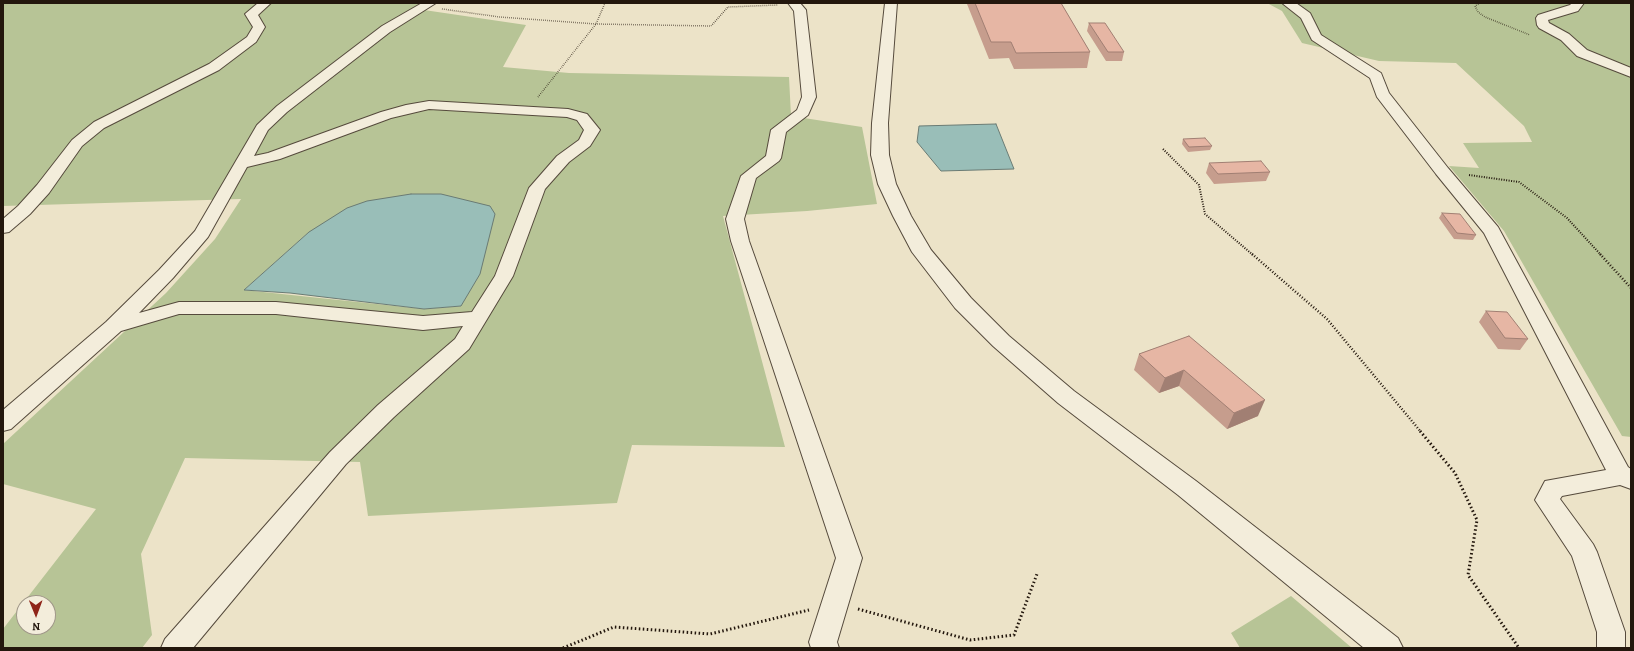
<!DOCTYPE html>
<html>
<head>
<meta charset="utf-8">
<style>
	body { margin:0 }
	#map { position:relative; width:1634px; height:651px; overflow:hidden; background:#ece3c8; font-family:Alegreya,serif }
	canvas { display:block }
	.frame { position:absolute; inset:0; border:4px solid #23170d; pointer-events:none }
	.north { position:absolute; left:16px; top:595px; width:40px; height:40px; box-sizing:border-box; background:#f3eddb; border:1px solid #a09789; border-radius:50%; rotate:179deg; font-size:11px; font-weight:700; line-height:16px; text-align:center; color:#23170d }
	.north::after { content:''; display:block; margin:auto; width:14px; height:18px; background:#8f2418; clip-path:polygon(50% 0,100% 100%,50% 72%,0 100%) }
</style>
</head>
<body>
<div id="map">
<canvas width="1634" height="651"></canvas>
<div class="frame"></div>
<div class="north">N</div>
</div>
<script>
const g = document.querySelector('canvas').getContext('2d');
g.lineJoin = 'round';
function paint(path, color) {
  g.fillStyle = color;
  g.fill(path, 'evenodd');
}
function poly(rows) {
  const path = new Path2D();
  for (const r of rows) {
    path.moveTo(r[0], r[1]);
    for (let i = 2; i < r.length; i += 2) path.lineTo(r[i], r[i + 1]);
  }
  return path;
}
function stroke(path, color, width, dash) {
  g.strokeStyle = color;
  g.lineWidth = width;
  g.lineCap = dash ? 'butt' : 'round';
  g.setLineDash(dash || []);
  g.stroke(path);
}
const green = poly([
	[3,3,437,3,424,10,526,25,503,67,569,73,789,77,791,116,862,127,877,204,807,211,723,216,785,447,632,445,617,503,368,516,360,462,185,458,141,554,152,635,142,648,3,648,3,629,96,509,3,484,3,444,166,293,215,239,241,199,3,206],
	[309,232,461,306,424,309,244,290],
	[24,603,48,603,48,627,24,627],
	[1267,3,1631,3,1631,437,1622,436,1504,231,1449,166,1479,168,1463,143,1532,142,1524,126,1456,63,1379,61,1302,43,1282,11],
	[1291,596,1352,648,1240,648,1231,633]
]);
const water = poly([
	[996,124,1014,169,941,171,917,142,919,126,996,124],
	[411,194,441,194,490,206,495,214,480,274,461,306,424,309,290,293,244,290,309,232,347,208,367,201,411,194]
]);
const pathFar3 = poly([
	[1480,3,1475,6,1478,12,1485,17,1530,35],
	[442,9,500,17,596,24,711,26,728,7,778,5],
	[538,97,596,24,605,3]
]);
const pathFar2 = poly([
	[1163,149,1199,185,1205,214,1253,255],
	[1469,175,1519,182,1567,218,1601,255]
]);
const pathFar1 = poly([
	[1252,254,1327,319,1421,432],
	[1600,254,1631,288]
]);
const path = poly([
	[1420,431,1455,473,1477,520,1468,575,1519,648],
	[858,609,970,640,1014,635,1037,574],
	[563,648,614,627,710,634,809,610]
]);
const minor = poly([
	[258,3,271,3,258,15,265,27,256,42,219,70,104,128,82,146,49,193,30,214,9,232,3,233,3,219,18,206,37,185,72,140,94,122,209,64,247,37,253,27,245,14,258,3],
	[422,3,436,3,390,32,287,112,268,130,254,156,268,153,381,112,406,105,429,101,568,109,587,114,600,130,590,146,569,162,545,189,513,276,469,349,394,417,346,464,193,648,161,648,165,639,330,452,378,405,455,339,463,326,423,330,276,314,179,314,121,331,11,429,3,431,3,410,106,322,159,270,195,231,257,125,277,106,382,26,422,3],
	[429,109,567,117,577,120,584,130,579,140,557,156,529,188,495,276,472,312,423,316,276,302,179,302,139,313,173,278,208,237,247,167,280,159,391,118,429,109],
	[788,3,800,3,806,10,816,97,808,115,786,132,781,158,779,161,756,178,744,219,749,241,862,558,837,642,839,648,811,648,809,642,836,558,731,241,726,219,741,176,766,156,771,130,797,110,802,97,794,11,788,3],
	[1282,3,1296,3,1310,13,1321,35,1381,73,1389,93,1448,168,1498,227,1628,467,1631,469,1631,489,1620,485,1562,496,1560,499,1593,544,1597,552,1625,632,1625,648,1597,648,1597,632,1572,556,1535,500,1545,481,1606,470,1484,233,1436,174,1377,97,1370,78,1312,40,1301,18,1282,3],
	[1572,3,1584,3,1578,11,1548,20,1549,23,1569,34,1587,50,1631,68,1631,77,1577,56,1561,40,1539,28,1537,25,1536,18,1538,15,1570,5,1572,3]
]);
const tertiary = poly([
	[885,3,897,3,888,123,889,155,896,184,911,216,931,250,971,298,1009,336,1074,391,1196,481,1398,638,1403,648,1364,648,1178,495,1058,403,993,346,955,308,912,252,893,216,878,184,871,155,872,123,885,3]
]);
const wall = poly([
	[968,3,1061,3,1090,52,1087,68,1014,69,1009,58,989,59,967,4],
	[1089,23,1124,52,1122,61,1106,61,1087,31],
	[1183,139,1212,146,1210,150,1188,152,1182,144],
	[1209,163,1270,172,1266,181,1214,184,1206,173],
	[1442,213,1476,235,1473,240,1454,239,1439,218],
	[1486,311,1528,339,1520,350,1498,349,1479,322],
	[1189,336,1258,416,1227,429,1179,386,1159,393,1134,370,1139,354]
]);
const shadedWall = poly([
	[1184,370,1179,386,1159,393,1165,378],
	[1265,400,1258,416,1227,429,1234,413]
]);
const building = poly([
	[975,3,1061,3,1090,52,1016,53,1011,42,991,42,975,3],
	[1089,23,1105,23,1124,52,1108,52,1089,23],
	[1205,138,1212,146,1189,147,1183,139,1205,138],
	[1261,161,1270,172,1218,174,1209,163,1261,161],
	[1442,213,1460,214,1476,235,1457,233,1442,213],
	[1486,311,1507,312,1528,339,1505,338,1486,311],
	[1189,336,1265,400,1234,413,1184,370,1165,378,1139,354,1189,336]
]);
paint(green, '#b7c496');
paint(water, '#99beb8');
stroke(water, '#6a7b74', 1);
stroke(minor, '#554a3c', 2);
stroke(tertiary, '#554a3c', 2);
stroke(pathFar3, '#23170d', 1.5, [0.5, 1.5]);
stroke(pathFar2, '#23170d', 2, [1, 1.5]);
stroke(pathFar1, '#23170d', 2.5, [1, 2]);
stroke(path, '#23170d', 3, [1.5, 2.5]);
paint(minor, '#f3eddb');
paint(tertiary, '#f3eddb');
paint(wall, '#c69d8d');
paint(shadedWall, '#a17f73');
paint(building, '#e6b6a4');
stroke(building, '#a17f73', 1);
</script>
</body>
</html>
